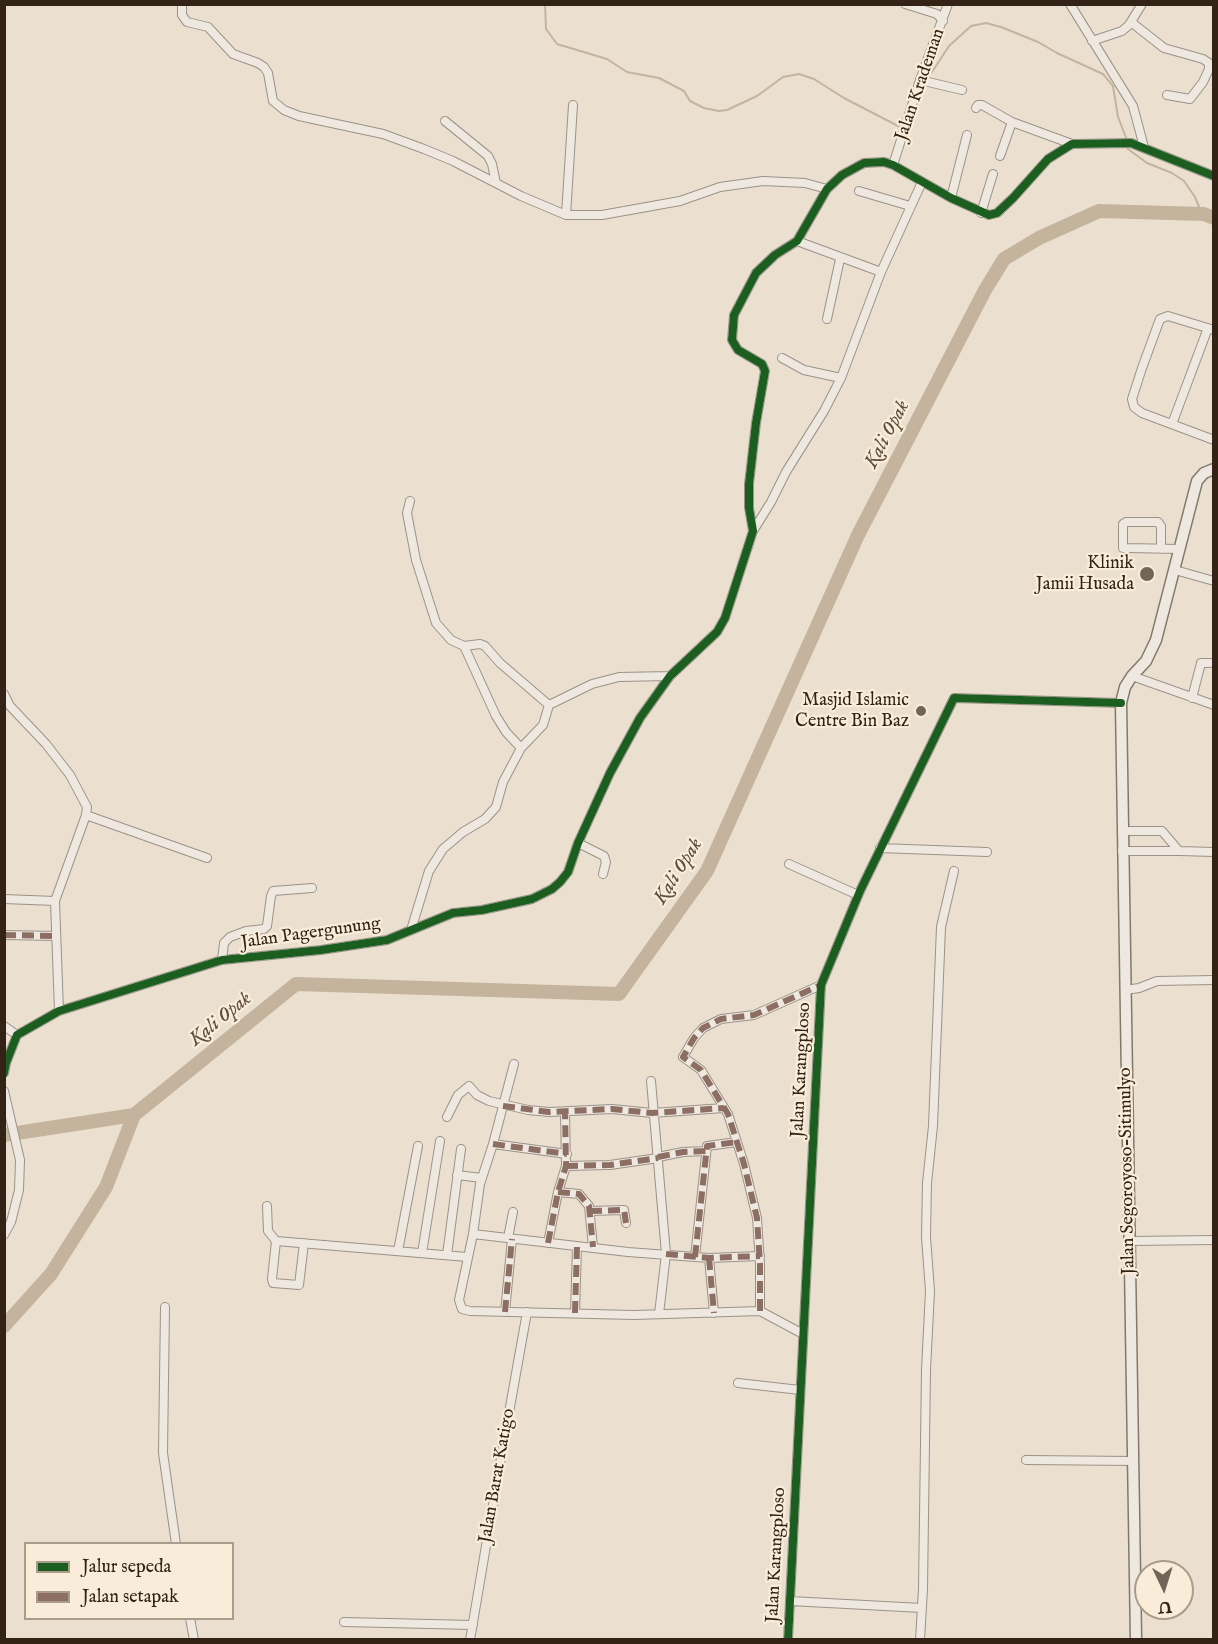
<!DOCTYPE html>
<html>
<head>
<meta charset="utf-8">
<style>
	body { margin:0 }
	#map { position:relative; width:1218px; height:1644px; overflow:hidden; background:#ebe0cf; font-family:"IM FELL English",serif }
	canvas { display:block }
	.frame { position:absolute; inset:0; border:6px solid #332216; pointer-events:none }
	.legend { position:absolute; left:24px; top:1542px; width:210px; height:78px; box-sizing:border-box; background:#f9edd9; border:2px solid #aa9c8b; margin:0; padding:8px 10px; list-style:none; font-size:18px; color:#332216 }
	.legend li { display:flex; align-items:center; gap:12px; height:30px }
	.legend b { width:30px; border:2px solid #aa9c8b }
	.north { position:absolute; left:1134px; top:1560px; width:60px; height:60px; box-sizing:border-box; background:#f9edd9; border:2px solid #aa9c8b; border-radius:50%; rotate:176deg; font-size:16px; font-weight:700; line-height:24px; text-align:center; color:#332216 }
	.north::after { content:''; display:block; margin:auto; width:21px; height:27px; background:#736457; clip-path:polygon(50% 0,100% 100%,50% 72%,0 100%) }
</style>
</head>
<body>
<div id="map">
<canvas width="1218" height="1644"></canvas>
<div class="frame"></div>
<ul class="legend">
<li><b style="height:8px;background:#1b5e20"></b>Jalur sepeda</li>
<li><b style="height:8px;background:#8d6e63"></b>Jalan setapak</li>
</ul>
<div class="north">U</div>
</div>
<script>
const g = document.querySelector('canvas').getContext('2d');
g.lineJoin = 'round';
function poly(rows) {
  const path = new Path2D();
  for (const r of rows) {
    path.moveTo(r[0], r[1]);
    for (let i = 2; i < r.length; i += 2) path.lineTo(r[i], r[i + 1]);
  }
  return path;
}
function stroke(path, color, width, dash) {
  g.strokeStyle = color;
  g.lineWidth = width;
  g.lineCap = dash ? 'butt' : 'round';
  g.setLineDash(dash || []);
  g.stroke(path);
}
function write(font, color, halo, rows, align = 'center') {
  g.font = font + ' "IM FELL English",serif';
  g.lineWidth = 4.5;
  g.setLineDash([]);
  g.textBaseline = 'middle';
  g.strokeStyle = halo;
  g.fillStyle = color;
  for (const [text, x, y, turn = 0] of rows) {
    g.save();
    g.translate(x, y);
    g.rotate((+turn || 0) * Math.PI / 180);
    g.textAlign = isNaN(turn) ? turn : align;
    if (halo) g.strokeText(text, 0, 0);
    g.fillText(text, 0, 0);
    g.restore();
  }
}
const stream = poly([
	[545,4,546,29,557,44,607,59,627,72,659,78,684,91,690,101,704,108,719,111,727,110,757,96,783,77,799,74,814,79,844,98,900,127],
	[932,72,949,46,971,26,986,23,1001,27,1038,42,1057,53,1103,74,1113,86,1118,117,1127,140],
	[1128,146,1128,149,1147,163,1172,173,1184,181,1195,197,1202,214]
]);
const river = poly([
	[4,1135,134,1115],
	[4,1326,51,1274,106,1187,134,1115,296,984,619,994,707,871,858,535,985,290,1004,259,1039,238,1099,211,1204,214,1214,218]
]);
const street = poly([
	[182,4,182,15,187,22,208,27,233,54,258,63,264,67,268,73,273,101,284,110,299,116,383,134,424,149,453,161,521,196,566,215,602,215,680,201,720,187,763,181,805,183,827,189],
	[905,4,937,14,943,21],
	[1070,4,1133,106,1144,147],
	[1131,22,1164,48,1203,59,1209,63,1209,69,1203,82,1190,99,1167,95],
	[1092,41,1122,31,1129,25,1142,4],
	[920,80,962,90],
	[976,108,978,105,982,105,1012,122,1072,144],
	[445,121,488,156,492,164,496,183],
	[1000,156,1012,122],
	[893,165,920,80,948,4],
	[859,191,910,206],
	[951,198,967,135],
	[981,213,993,174],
	[566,215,573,105],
	[797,241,881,272],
	[827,319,840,259],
	[1214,330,1168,316,1160,319,1142,368,1132,399,1134,407,1142,413,1214,440],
	[782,358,804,370,841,378],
	[1172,424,1208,328],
	[410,501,407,513,416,560,436,623,451,640,464,646,496,716,506,732,521,748],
	[753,531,771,502,786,472,824,411,841,378,881,272,922,182],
	[1161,549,1161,526,1158,522,1126,522,1123,524,1123,548,1127,548,1179,549],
	[1175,570,1214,581],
	[464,646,480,644,485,646,500,663,549,705],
	[1132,676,1214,705],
	[4,694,10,706,46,744,70,775,87,807,86,815,55,901,59,1011],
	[1192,698,1201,663,1210,663],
	[86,815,207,858],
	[1122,831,1162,831,1179,851,1214,852],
	[578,843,604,856,606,862,603,874],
	[880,848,987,852],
	[1122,851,1179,851],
	[789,864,858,895],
	[4,899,55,901],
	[411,930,429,871,443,849,463,832,485,819,496,807,503,782,521,748,543,725,549,705,592,684,619,677,670,676],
	[4,935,56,936],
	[222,960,224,943,230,937,246,931,264,929,267,926,271,896,273,891,312,888],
	[1125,990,1139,988,1157,981,1214,980],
	[4,1026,17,1035],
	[514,1064,493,1144,480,1184,473,1234,459,1300,462,1309,470,1311,634,1315,760,1311,803,1334],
	[4,1073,6,1063,17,1035,59,1011,222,960,321,950,387,940,453,913,482,910,532,899,552,889,560,882,568,872,578,843,610,773,640,718,670,676,717,632,725,618,753,531,749,508,749,484,756,423,765,371,762,364,738,350,732,340,734,315,756,273,775,255,797,241,827,189,842,175,864,163,884,162,893,165,951,198,989,215,997,213,1013,198,1048,159,1072,144,1131,143,1214,176],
	[651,1081,666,1254,659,1314],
	[4,1091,20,1160,19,1190,11,1222,4,1235],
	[447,1117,458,1095,469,1086,477,1095,489,1101,528,1110,549,1112,612,1109,652,1113,724,1108],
	[493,1144,567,1154],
	[658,1157,683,1152,706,1151],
	[566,1166,610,1165,658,1158],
	[457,1175,482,1178],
	[558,1192,579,1194,589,1206,593,1247],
	[267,1206,268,1231,276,1241,272,1279,273,1283,299,1285,304,1243],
	[590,1211,624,1210,626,1223],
	[473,1234,628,1252,709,1258,760,1256],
	[508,1238,513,1212],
	[276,1241,467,1257],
	[1129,1241,1214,1240],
	[548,1243,558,1192,566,1166,565,1111],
	[398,1251,418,1146],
	[422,1253,440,1141],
	[447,1255,461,1149],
	[695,1257,707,1146,737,1142],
	[709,1258,714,1313],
	[165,1307,163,1453,176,1544],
	[760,1311,760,1264,757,1218,744,1164,728,1114,701,1070,683,1057,694,1038,703,1028,721,1019,754,1015,821,985],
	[505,1312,512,1239],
	[575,1313,577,1246],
	[738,1383,800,1390],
	[1026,1460,1133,1461],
	[790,1601,922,1608],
	[190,1618,194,1640],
	[344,1622,473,1625],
	[470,1640,503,1446,527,1312],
	[788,1640,821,985,860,891,954,698,1121,703],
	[920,1640,923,1589,926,1370,930,1291,926,1237,927,1183,933,1126,941,927,954,871]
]);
const secondary = poly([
	[1136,1640,1121,703,1125,687,1132,676,1146,661,1156,640,1197,481,1204,473,1214,469]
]);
const quiet = poly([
	[4,935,56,936],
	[503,1106,549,1112,612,1109,652,1113,724,1108],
	[493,1144,567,1154],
	[658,1157,683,1152,706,1151],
	[566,1166,610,1165,658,1158],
	[558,1192,579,1194,589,1206,593,1247],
	[590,1211,624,1210,626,1223],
	[548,1243,558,1192,566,1166,565,1111],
	[666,1254,709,1258,760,1256],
	[695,1257,707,1146,737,1142],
	[709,1258,714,1313],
	[760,1311,760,1264,757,1218,744,1164,728,1114,701,1070,683,1057,694,1038,703,1028,721,1019,754,1015,821,985],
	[505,1312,512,1239],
	[575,1313,577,1246]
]);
const cycleway = poly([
	[4,1073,6,1063,17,1035,59,1011,222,960,321,950,387,940,453,913,482,910,532,899,552,889,560,882,568,872,578,843,610,773,640,718,670,676,717,632,725,618,753,531,749,508,749,484,756,423,765,371,762,364,738,350,732,340,734,315,756,273,775,255,797,241,827,189,842,175,864,163,884,162,893,165,951,198,989,215,997,213,1013,198,1048,159,1072,144,1131,143,1214,176],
	[788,1640,821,985,860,891,954,698,1121,703]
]);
const markers = [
	[1147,574,8,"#736457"],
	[921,711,6,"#736457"]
];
const streetNames = [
	["Jalan Krademan",921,85,-71],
	["Jalan Pagergunung",311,934,-8],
	["Jalan Karangploso",802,1070,-87],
	["Jalan Segoroyoso-Sitimulyo",1128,1171,-91],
	["Jalan Barat Katigo",498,1476,-80],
	["Jalan Karangploso",777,1555,-87]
];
const poiNames = [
	["Klinik",1134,564],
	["Jamii Husada",1134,585],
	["Masjid Islamic",909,701],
	["Centre Bin Baz",909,722]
];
const waterNames = [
	["Kali Opak",888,435,-62],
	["Kali Opak",679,872,-58],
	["Kali Opak",221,1020,-39]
];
stroke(stream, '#c4b49e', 2);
stroke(river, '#c4b49e', 14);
stroke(street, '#9b9288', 10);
stroke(secondary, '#81796e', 13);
stroke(street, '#eee8e0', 8);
stroke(secondary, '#eee8e0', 10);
stroke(quiet, '#8d6e63', 6, [12, 6]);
stroke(cycleway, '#1b5e20', 8);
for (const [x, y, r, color] of markers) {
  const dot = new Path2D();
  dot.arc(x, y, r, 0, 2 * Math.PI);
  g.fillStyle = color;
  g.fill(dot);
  stroke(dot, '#f9edd9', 2);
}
write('18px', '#332216', '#f9edd9', streetNames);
write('18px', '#332216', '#f9edd9', poiNames, 'right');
write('italic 20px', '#604e3e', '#f9edd9', waterNames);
</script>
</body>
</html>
